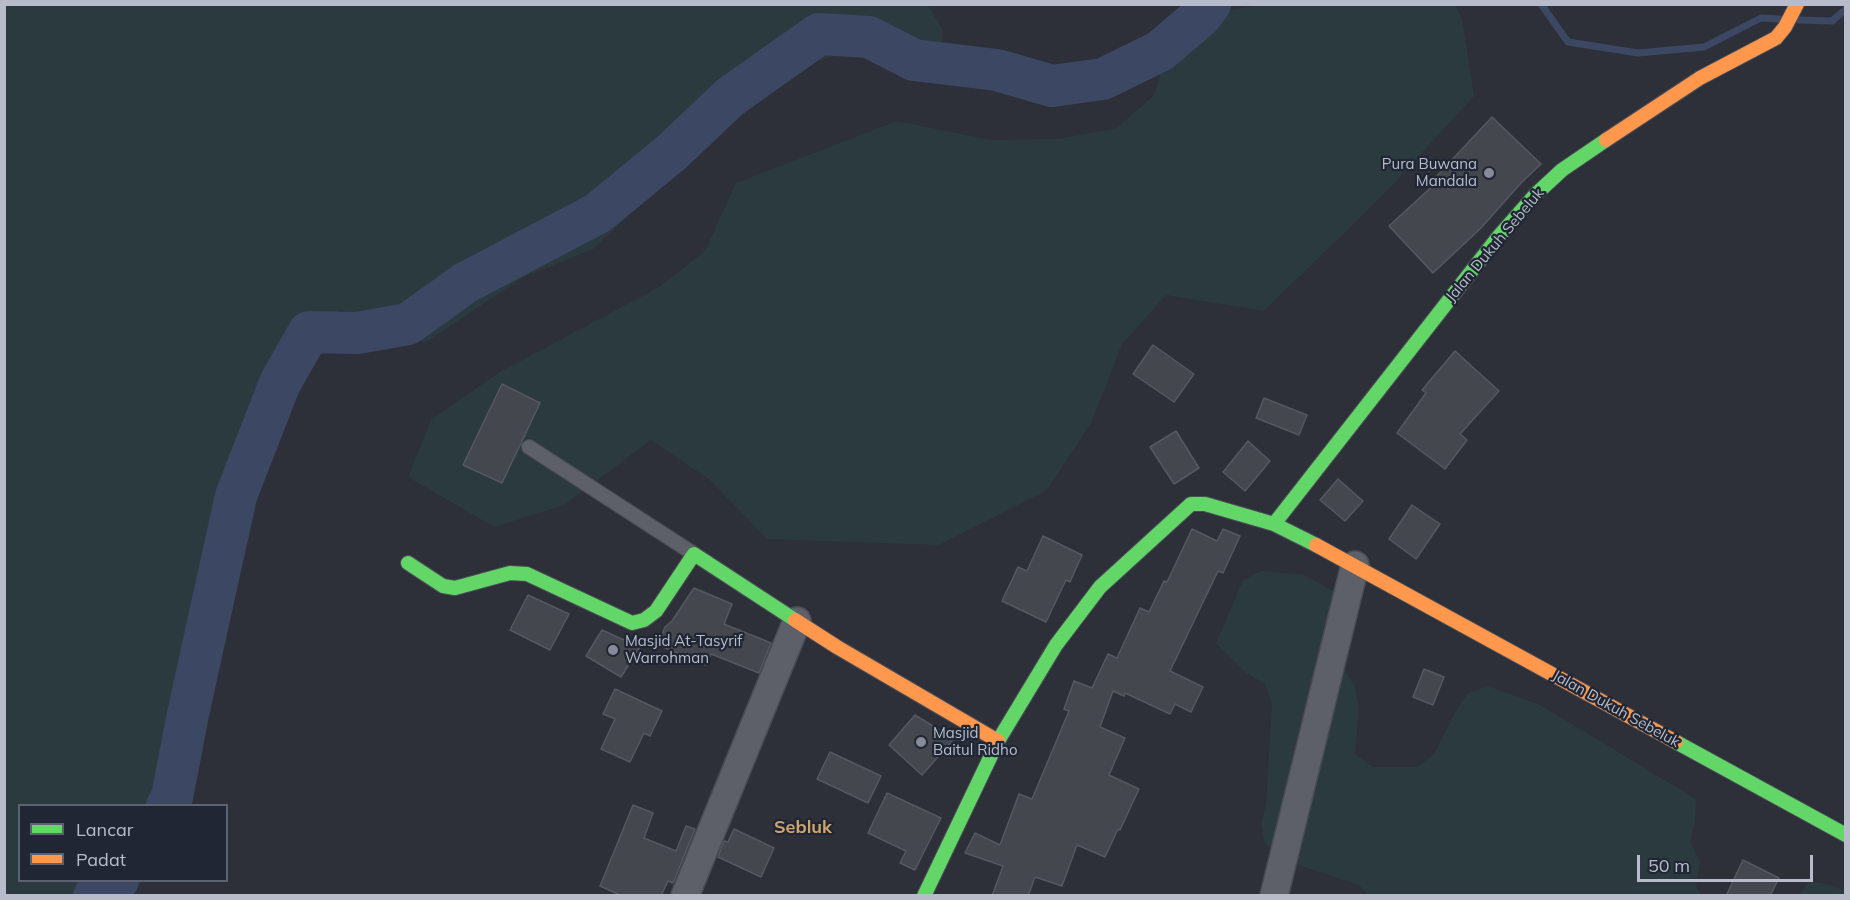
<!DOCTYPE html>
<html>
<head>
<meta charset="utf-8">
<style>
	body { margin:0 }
	#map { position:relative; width:1850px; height:900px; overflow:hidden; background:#2d3039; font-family:Mulish,sans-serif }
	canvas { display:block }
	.frame { position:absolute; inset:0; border:6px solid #b8bcca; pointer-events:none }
	.legend { position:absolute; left:18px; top:804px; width:210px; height:78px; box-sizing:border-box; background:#202634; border:2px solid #5d6270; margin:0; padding:8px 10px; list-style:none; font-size:18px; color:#b8bcca }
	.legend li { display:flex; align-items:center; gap:12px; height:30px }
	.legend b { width:30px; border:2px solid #5d6270 }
	.scale { position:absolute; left:1637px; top:855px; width:176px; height:27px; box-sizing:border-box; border:3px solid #b8bcca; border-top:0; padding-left:8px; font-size:18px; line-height:21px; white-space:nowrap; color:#b8bcca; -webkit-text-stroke:4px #202634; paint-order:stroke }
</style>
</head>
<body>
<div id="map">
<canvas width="1850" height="900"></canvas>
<div class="frame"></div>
<ul class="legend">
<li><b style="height:8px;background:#63d668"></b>Lancar</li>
<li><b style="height:8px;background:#ff974d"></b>Padat</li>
</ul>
<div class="scale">50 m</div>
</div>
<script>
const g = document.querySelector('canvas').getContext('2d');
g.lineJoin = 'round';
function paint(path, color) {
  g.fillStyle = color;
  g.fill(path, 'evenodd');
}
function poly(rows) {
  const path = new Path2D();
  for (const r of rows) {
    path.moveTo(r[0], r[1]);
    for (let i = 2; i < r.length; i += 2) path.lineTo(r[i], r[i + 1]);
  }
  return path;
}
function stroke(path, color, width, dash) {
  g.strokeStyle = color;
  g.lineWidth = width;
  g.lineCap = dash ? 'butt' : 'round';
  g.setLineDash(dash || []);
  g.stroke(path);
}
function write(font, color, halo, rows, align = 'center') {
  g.font = font + ' Mulish,sans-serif';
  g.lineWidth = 4.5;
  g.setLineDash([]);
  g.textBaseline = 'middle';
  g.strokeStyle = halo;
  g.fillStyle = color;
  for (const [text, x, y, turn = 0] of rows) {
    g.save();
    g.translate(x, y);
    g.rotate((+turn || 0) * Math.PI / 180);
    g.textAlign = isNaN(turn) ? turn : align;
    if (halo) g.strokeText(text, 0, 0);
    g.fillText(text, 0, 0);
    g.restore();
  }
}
const green = poly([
	[5,4,927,4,943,30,939,81,855,49,798,68,664,182,593,249,522,278,425,343,339,309,294,394,262,482,189,793,182,805,20,806,20,880,142,881,135,894,5,896],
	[1263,4,1454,4,1462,19,1474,96,1383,195,1264,311,1166,295,1122,344,1092,421,1047,490,939,545,767,539,710,480,651,440,564,505,494,527,408,477,431,420,498,373,659,287,705,251,736,183,897,121,991,140,1058,139,1117,128,1154,95,1165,59,1212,14],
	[1262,571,1304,575,1350,600,1353,623,1344,669,1355,687,1359,709,1355,754,1373,767,1417,767,1434,754,1456,711,1468,693,1488,686,1540,705,1696,799,1695,822,1690,842,1700,861,1696,887,1701,895,1368,895,1359,885,1280,859,1265,843,1261,824,1266,804,1272,704,1265,684,1246,673,1216,643,1243,580],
	[1810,881,1832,885,1845,891,1845,895,1799,895]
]);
const stream = poly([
	[1541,4,1568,42,1638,53,1704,47,1761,18,1779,19],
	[1799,20,1832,21,1846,9]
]);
const river = poly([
	[167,806,172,797,188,714,236,496,280,383,309,332,357,333,408,324,465,283,598,213,672,152,730,97,819,34,869,37,914,60,997,70,1052,86,1103,79,1160,51,1200,17,1210,4],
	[94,896,118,880]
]);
const building = poly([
	[1492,117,1541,164,1521,183,1481,228,1433,273,1389,226,1437,182,1434,179,1492,117],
	[1153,345,1194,374,1174,402,1133,374,1153,345],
	[1455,351,1499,391,1460,434,1467,440,1445,469,1397,433,1426,393,1422,390,1455,351],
	[502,384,540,403,502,483,463,465,502,384],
	[1264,398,1307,415,1299,435,1256,418,1264,398],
	[1176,431,1199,468,1174,484,1150,447,1176,431],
	[1248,441,1270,461,1245,491,1223,472,1248,441],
	[1338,479,1363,501,1345,521,1320,500,1338,479],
	[1412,505,1440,524,1416,559,1389,539,1412,505],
	[1192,529,1217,541,1223,529,1240,536,1223,573,1218,571,1170,671,1203,687,1191,712,1175,704,1170,714,1125,693,1124,696,1113,691,1100,727,1125,738,1109,775,1139,789,1120,830,1118,829,1105,857,1077,845,1062,886,1035,877,1028,896,992,896,1003,866,965,853,975,833,1000,845,1019,794,1032,799,1069,711,1064,709,1074,681,1092,688,1108,654,1117,658,1140,608,1149,612,1164,581,1167,582,1192,529],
	[1043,536,1082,555,1070,582,1066,580,1046,622,1002,601,1018,567,1027,571,1043,536],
	[694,588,732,604,724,624,771,643,759,673,711,654,706,665,658,645,665,627,672,621,694,588],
	[528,595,569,614,550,650,510,630,528,595],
	[602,630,624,640,635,641,641,645,621,677,586,656,602,630],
	[1424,669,1444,677,1433,705,1413,697,1424,669],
	[615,689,662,711,650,736,644,733,630,762,601,749,615,719,603,714,615,689],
	[915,715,954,739,922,775,889,745,915,715],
	[830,752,881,776,868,803,817,779,830,752],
	[887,793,941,818,915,870,900,863,906,851,868,833,887,793],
	[633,805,653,813,644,838,676,851,686,826,695,829,673,883,668,881,661,896,622,896,600,886,633,805],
	[734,829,774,848,761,877,718,857,724,841,728,842,734,829],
	[1743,860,1779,878,1770,896,1726,896,1743,860]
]);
const lane = poly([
	[529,447,694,554]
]);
const street = poly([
	[685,896,797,621],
	[1274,896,1355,565]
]);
const fast = poly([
	[1274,524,1499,236,1535,195,1562,170,1606,140],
	[408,563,443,586,455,588,510,573,527,574,632,623,644,620,656,611,694,554,795,620],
	[1676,742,1846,835],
	[924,896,998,741,1056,645,1100,587,1191,504,1205,504,1274,524,1316,545]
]);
const slow = poly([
	[1606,140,1700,78,1776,38,1785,27,1797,4],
	[1316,545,1676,742],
	[795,620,837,647,998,741]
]);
const markers = [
	[1489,173,6,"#878b97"],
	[613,650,6,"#878b97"],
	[921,742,6,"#878b97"]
];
const poiNames = [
	["Pura Buwana",1477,164,"right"],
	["Mandala",1477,181,"right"],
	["Masjid At-Tasyrif",625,641],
	["Warrohman",625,658],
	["Masjid",933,733],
	["Baitul Ridho",933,750]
];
const streetNames = [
	["Jalan Dukuh Sebeluk",1495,245,-50],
	["Jalan Dukuh Sebeluk",1616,709,29]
];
const quarterNames = [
	["Sebluk",803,828]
];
paint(green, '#2a3a3f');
stroke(stream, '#3c4863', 7);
stroke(river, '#3c4863', 42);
paint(building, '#44474e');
stroke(building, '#555861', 1.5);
stroke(lane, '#494c52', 16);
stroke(street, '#494c52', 30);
stroke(fast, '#4b4d56', 16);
stroke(slow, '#4b4d56', 16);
stroke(lane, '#5d6068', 14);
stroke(street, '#5d6068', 27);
stroke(fast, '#63d668', 14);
stroke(slow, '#ff974d', 14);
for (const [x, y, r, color] of markers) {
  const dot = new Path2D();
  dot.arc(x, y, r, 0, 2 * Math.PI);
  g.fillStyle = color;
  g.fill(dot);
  stroke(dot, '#202634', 2);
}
write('15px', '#b8bcca', '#202634', poiNames, 'left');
write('15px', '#b8bcca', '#202634', streetNames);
write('bold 18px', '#cfa46d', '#202634', quarterNames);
</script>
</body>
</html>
